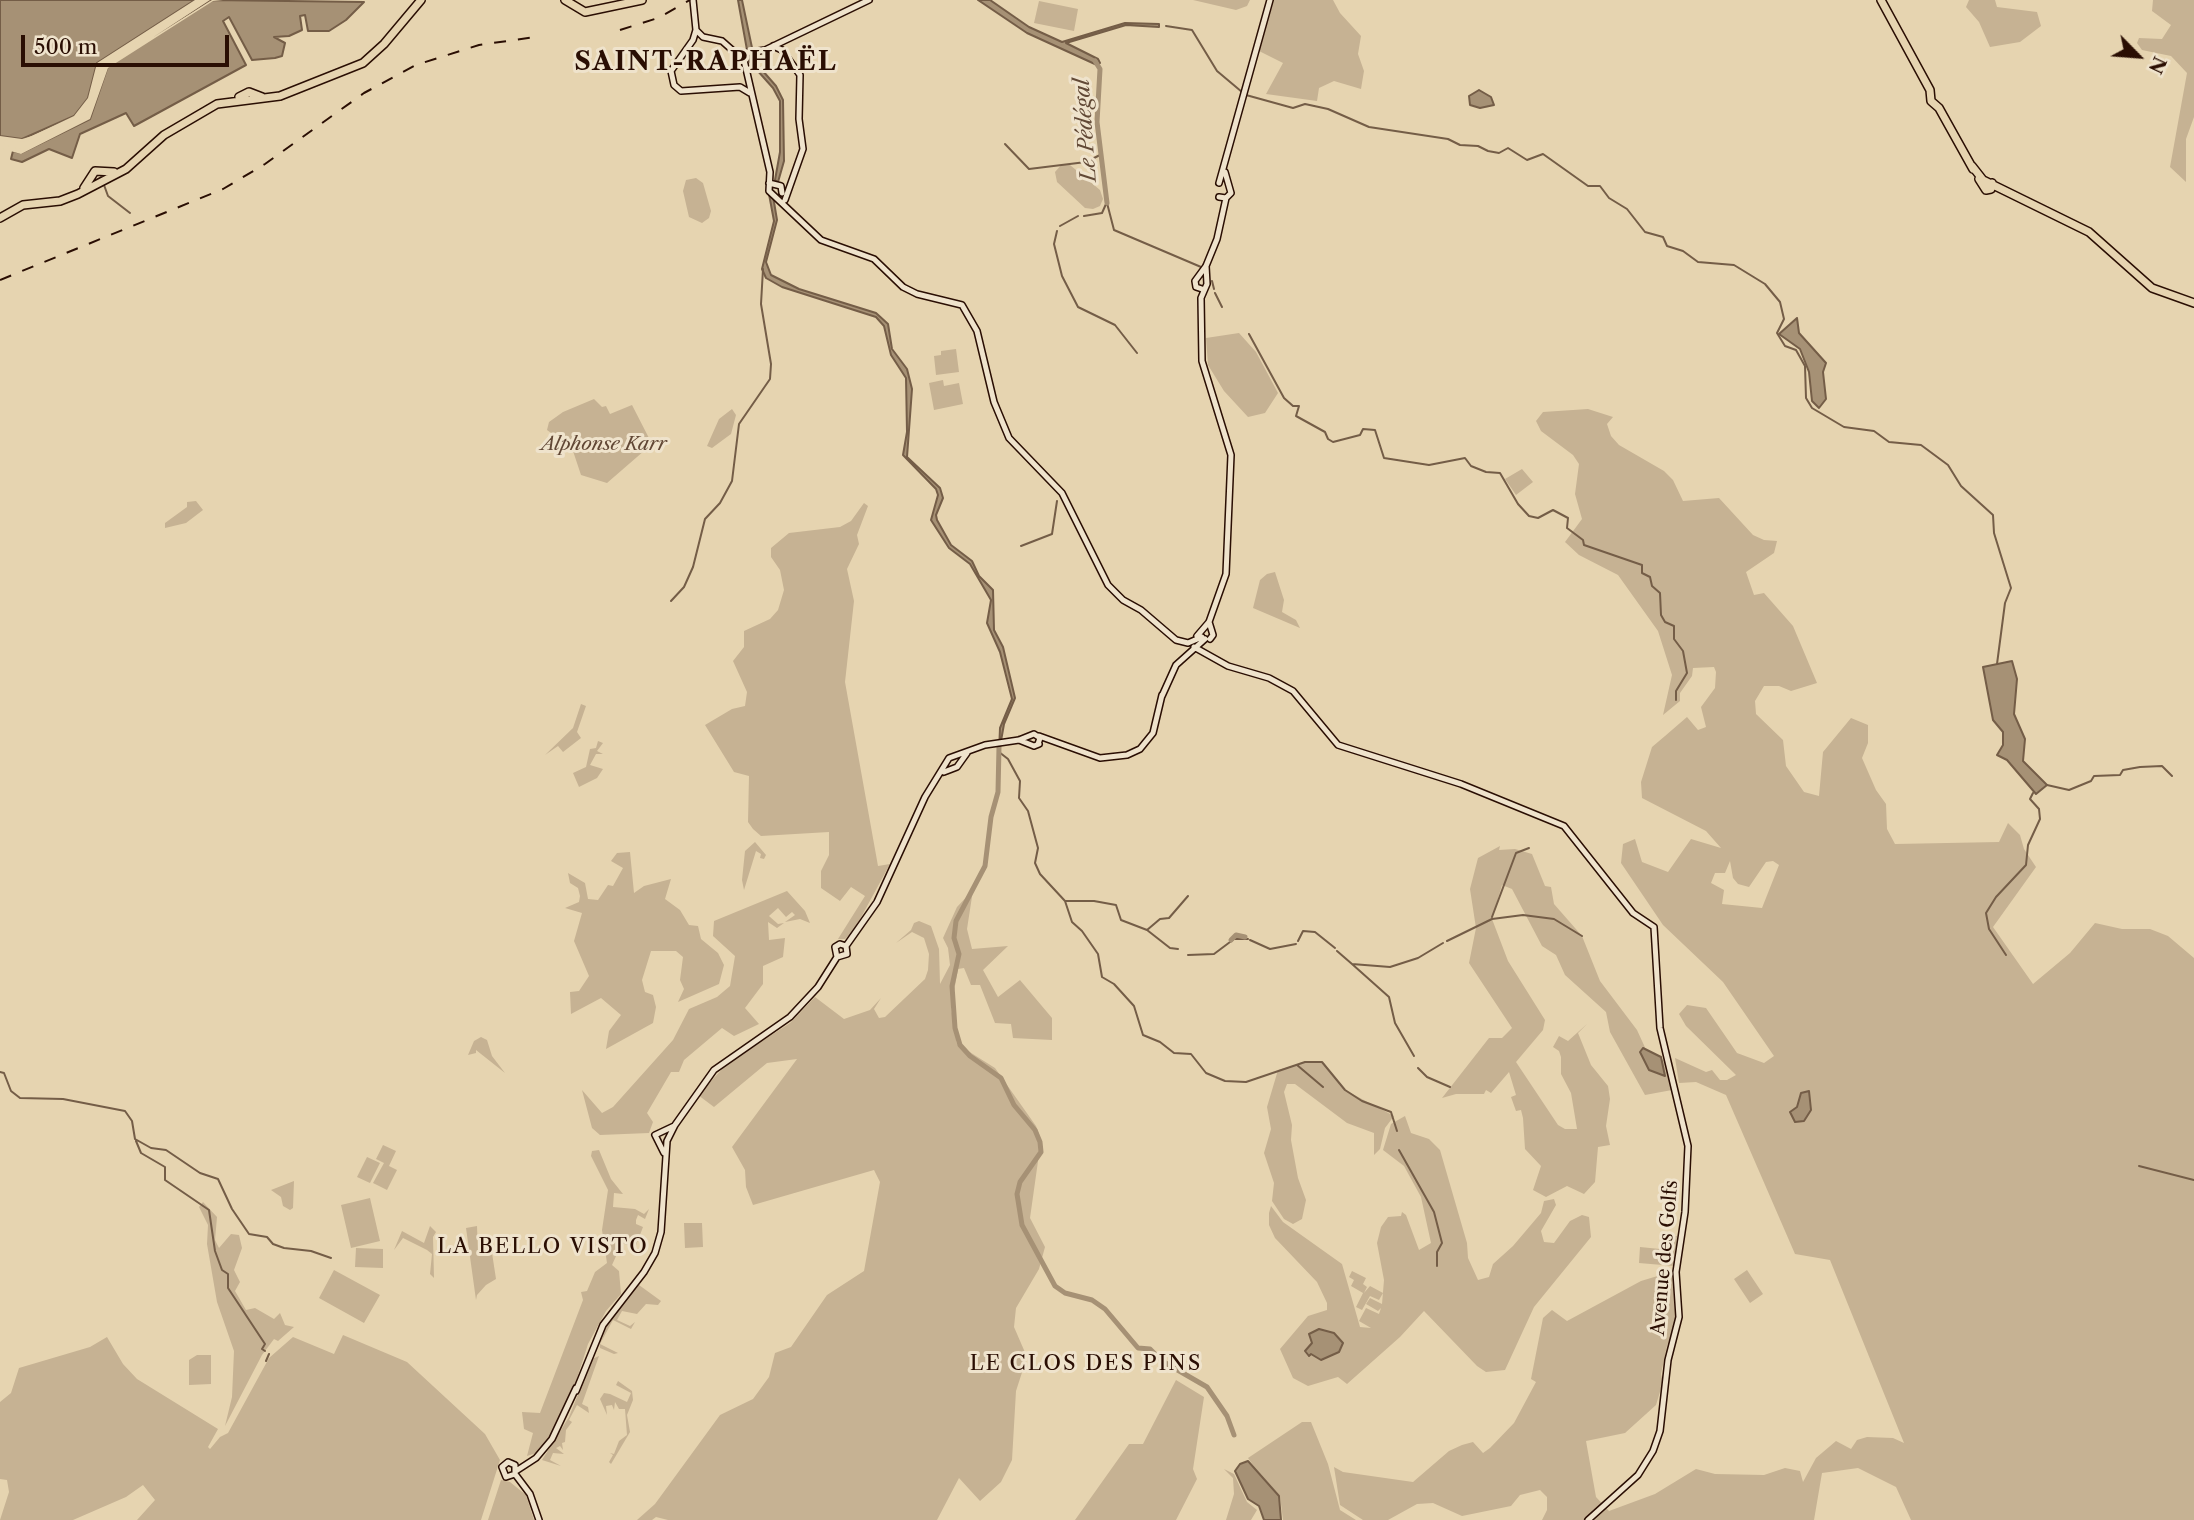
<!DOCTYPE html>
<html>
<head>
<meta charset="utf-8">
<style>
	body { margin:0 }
	#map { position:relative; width:2194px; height:1520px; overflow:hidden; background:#e6d4b0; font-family:"Libre Caslon Text",serif }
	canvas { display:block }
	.north { position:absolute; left:2103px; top:21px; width:70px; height:70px; -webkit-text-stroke:5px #efe3cc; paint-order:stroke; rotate:115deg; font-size:19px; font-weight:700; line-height:28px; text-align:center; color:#2a0e03 }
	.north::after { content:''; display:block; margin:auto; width:24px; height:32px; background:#2a0e03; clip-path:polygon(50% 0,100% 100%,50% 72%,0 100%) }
	.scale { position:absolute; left:21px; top:35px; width:208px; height:32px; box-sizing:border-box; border:4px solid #2a0e03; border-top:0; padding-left:9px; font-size:21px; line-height:24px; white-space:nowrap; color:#2a0e03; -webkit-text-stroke:5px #efe3cc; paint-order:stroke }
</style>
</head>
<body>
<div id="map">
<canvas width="2194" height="1520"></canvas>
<div class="north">N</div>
<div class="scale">500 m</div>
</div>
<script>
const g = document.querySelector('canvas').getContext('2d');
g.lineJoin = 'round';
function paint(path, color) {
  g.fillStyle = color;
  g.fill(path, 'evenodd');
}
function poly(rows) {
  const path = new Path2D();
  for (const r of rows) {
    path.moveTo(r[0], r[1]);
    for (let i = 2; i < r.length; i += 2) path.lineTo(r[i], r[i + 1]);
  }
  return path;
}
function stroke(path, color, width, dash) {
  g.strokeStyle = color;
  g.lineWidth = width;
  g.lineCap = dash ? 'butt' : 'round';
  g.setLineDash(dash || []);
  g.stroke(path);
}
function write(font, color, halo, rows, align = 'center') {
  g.font = font + ' "Libre Caslon Text",serif';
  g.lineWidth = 6;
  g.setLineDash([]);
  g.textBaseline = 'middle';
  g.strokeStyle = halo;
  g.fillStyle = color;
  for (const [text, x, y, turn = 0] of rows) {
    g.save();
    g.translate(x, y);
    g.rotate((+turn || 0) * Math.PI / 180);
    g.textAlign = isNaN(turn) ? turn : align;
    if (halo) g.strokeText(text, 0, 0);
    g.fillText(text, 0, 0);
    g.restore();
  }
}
const green = poly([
	[1193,0,1250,0,1247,6,1236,10],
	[1274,0,1333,0,1340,13,1361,36,1358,54,1364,71,1361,89,1334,81,1319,88,1317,101,1266,94,1283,63,1259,51],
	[1969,0,1995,0,1997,7,2037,12,2041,26,2020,42,1990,47,1979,22,1966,7],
	[2153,0,2194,0,2194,117,2186,139,2186,182,2170,167,2187,73,2171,56,2142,50,2137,43,2139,38,2162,39,2171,25,2152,11],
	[1039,1,1078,9,1074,31,1034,23],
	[1062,164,1070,165,1100,190,1103,199,1100,206,1093,209,1085,208,1057,182,1055,172],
	[696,178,703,183,711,211,709,218,702,223,689,217,683,191,686,180],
	[1239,333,1256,352,1278,393,1265,413,1248,417,1224,391,1208,365,1206,338],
	[956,349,959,372,936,375,934,356,941,355,941,351],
	[943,380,944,386,959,383,963,404,934,410,929,383],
	[594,399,602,407,606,406,610,414,632,405,652,444,607,483,581,475,572,448,547,430,549,422,563,412],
	[732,409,736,415,731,434,712,448,707,446,719,419],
	[1588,409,1613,417,1607,424,1611,436,1619,445,1664,471,1673,480,1683,501,1719,498,1753,535,1764,540,1777,541,1774,553,1746,572,1754,595,1764,593,1793,626,1817,683,1791,691,1779,686,1764,686,1755,701,1756,714,1783,740,1786,766,1804,792,1819,796,1823,752,1851,718,1868,725,1868,743,1862,758,1876,790,1886,804,1887,829,1895,844,1999,842,2008,823,2020,835,2024,849,2036,867,1993,927,2033,984,2070,953,2095,923,2122,929,2150,929,2168,936,2194,958,2194,1520,1911,1520,1896,1487,1858,1468,1822,1473,1814,1520,1542,1520,1547,1510,1547,1497,1540,1490,1520,1495,1511,1506,1462,1516,1433,1503,1417,1504,1388,1520,1363,1520,1340,1505,1334,1467,1343,1472,1413,1482,1449,1451,1462,1445,1473,1442,1483,1453,1490,1448,1514,1423,1536,1382,1531,1379,1543,1318,1552,1310,1567,1321,1641,1281,1674,1271,1677,1270,1676,1322,1667,1346,1661,1374,1663,1382,1656,1405,1625,1433,1586,1441,1596,1497,1609,1511,1655,1494,1696,1469,1715,1474,1764,1475,1785,1468,1800,1471,1803,1482,1816,1458,1836,1441,1851,1449,1857,1440,1867,1437,1893,1438,1904,1443,1830,1260,1795,1254,1726,1095,1696,1082,1679,1083,1675,1058,1706,1072,1712,1070,1720,1080,1727,1080,1736,1075,1686,1026,1679,1014,1687,1005,1706,1008,1737,1053,1764,1063,1774,1056,1723,982,1663,925,1621,863,1623,844,1635,839,1642,862,1668,872,1691,839,1721,848,1706,831,1642,798,1641,782,1652,747,1665,736,1687,717,1698,730,1706,727,1701,707,1715,688,1716,672,1714,667,1693,668,1692,676,1680,693,1680,701,1663,715,1672,675,1658,631,1618,575,1579,555,1565,542,1582,519,1575,494,1579,464,1573,455,1541,431,1536,421,1543,412],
	[1730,861,1733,878,1738,884,1749,887,1766,862,1773,861,1779,865,1762,908,1722,904,1724,890,1711,883,1715,873,1725,873],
	[1522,469,1533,482,1516,495,1505,479],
	[196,501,203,510,186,523,165,528,165,523,187,507,187,502],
	[864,503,868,506,857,535,859,544,847,569,854,601,845,682,878,866,890,864,853,932,845,939,838,939,865,896,851,887,840,901,821,888,821,871,829,855,829,832,761,836,753,829,748,822,749,776,734,772,705,725,732,709,745,706,747,692,733,661,744,647,744,631,770,619,778,610,784,590,780,570,771,557,771,548,789,533,840,527,851,521],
	[1275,572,1284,600,1282,612,1296,620,1300,628,1253,608,1260,580,1267,574],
	[581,704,586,706,577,732,581,738,563,752,558,746,545,755,573,728],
	[598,741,603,743,597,751,603,754,596,754,590,765,603,769,597,778,579,787,573,773,586,767,590,749,596,748],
	[755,842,766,855,764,859,760,858,761,854,756,851,744,890,742,880,745,851],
	[1500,846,1499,850,1515,849,1532,854,1545,886,1551,887,1554,904,1582,936,1600,981,1637,1030,1648,1054,1666,1061,1672,1090,1645,1095,1610,1032,1606,1012,1565,975,1556,955,1542,946,1512,889,1502,885,1492,919,1508,961,1545,1020,1543,1030,1516,1062,1558,1125,1565,1129,1577,1129,1571,1093,1561,1074,1561,1057,1559,1051,1553,1047,1559,1036,1568,1041,1587,1024,1578,1033,1591,1065,1608,1086,1610,1099,1606,1126,1610,1145,1598,1147,1595,1182,1584,1194,1567,1186,1546,1197,1533,1190,1541,1166,1525,1149,1523,1118,1521,1110,1516,1111,1511,1097,1516,1095,1509,1072,1491,1093,1486,1090,1484,1094,1456,1094,1442,1098,1489,1038,1502,1038,1512,1028,1469,963,1476,928,1470,889,1478,858],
	[630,852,634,893,644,886,671,879,665,899,680,910,689,925,698,926,701,939,718,953,724,965,719,984,678,1002,684,989,680,980,683,957,676,951,651,951,642,980,645,992,653,995,656,1007,653,1023,606,1049,609,1031,621,1015,601,998,571,1014,570,992,579,991,589,976,574,941,582,913,565,908,579,902,580,896,578,888,570,883,568,873,585,883,588,899,598,900,608,885,613,886,623,868,611,861,617,853],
	[973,890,967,929,972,949,1008,946,983,970,998,997,1020,980,1052,1018,1052,1040,1013,1038,1011,1024,995,1023,980,985,971,985,964,968,958,969,951,1008,957,1044,995,1068,1036,1126,1041,1140,1030,1218,1045,1247,1039,1269,1016,1308,1014,1327,1027,1357,1016,1391,1012,1460,1001,1482,980,1501,959,1478,937,1520,668,1520,656,1517,652,1520,637,1520,655,1504,720,1415,753,1399,769,1377,775,1353,791,1347,827,1295,864,1271,880,1182,874,1170,753,1205,746,1187,745,1170,732,1147,797,1059,767,1063,714,1107,698,1095,727,1064,790,1023,815,997,844,1019,870,1010,881,998,874,1009,879,1018,885,1017,925,979,928,970,929,954,924,938,912,932,896,943,911,930,914,923,919,921,931,926,939,949,940,984,950,965,948,948,943,938,957,907],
	[787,891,805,911,810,923,800,919,785,922,795,915,792,912,786,917,778,908,769,916,778,924,784,923,777,928,768,922,769,940,785,938,783,957,763,966,763,984,745,1008,759,1024,734,1036,722,1028,684,1060,679,1072,671,1072,647,1113,653,1122,649,1133,600,1135,592,1128,582,1090,602,1113,613,1107,673,1040,689,1009,717,997,730,986,735,956,713,936,714,921],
	[481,1037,487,1040,492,1056,505,1073,476,1050,476,1053,468,1055,474,1041],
	[1308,1061,1324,1063,1345,1090,1394,1116,1385,1128,1380,1149,1374,1155,1374,1133,1347,1123,1295,1084,1287,1084,1284,1092,1292,1125,1291,1140,1298,1178,1306,1200,1302,1219,1293,1224,1284,1219,1272,1201,1274,1183,1264,1153,1271,1129,1267,1107,1278,1070],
	[1405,1116,1411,1133,1429,1139,1440,1150,1467,1243,1468,1258,1478,1280,1489,1277,1493,1264,1513,1246,1541,1213,1544,1201,1554,1199,1556,1205,1541,1231,1544,1242,1554,1243,1570,1221,1582,1215,1589,1217,1591,1237,1534,1307,1505,1370,1486,1372,1477,1366,1424,1311,1400,1337,1347,1384,1338,1377,1308,1386,1293,1378,1280,1349,1308,1316,1327,1310,1327,1303,1317,1282,1275,1238,1269,1225,1269,1213,1271,1206,1283,1222,1342,1264,1360,1327,1371,1328,1359,1321,1366,1308,1379,1314,1381,1308,1378,1311,1366,1304,1370,1298,1382,1304,1384,1280,1377,1243,1381,1227,1388,1217,1401,1216,1402,1212,1406,1215,1419,1250,1431,1243,1421,1197,1404,1166,1383,1150,1391,1124],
	[383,1145,396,1151,389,1166,397,1170,387,1190,373,1183,384,1163,376,1159],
	[599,1150,611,1179,623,1194,614,1193,613,1207,635,1209,644,1214,649,1209,645,1219,638,1215,636,1220,636,1224,643,1227,635,1248,622,1243,612,1265,619,1271,621,1294,606,1311,588,1344,573,1391,551,1438,536,1453,527,1456,533,1433,524,1429,522,1412,540,1413,583,1300,581,1292,587,1291,595,1272,607,1263,602,1230,608,1190,591,1156,592,1151],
	[367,1157,380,1163,370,1183,357,1177],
	[294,1181,293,1208,290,1210,283,1206,281,1197,271,1190],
	[370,1198,380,1241,351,1248,341,1205],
	[203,1202,217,1217,215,1240,219,1248,231,1234,239,1235,242,1248,234,1270,240,1282,235,1291,246,1310,255,1308,274,1319,280,1313,285,1325,294,1327,278,1341,274,1339,262,1355,225,1426,232,1397,234,1351,217,1302,207,1244,208,1225,199,1207],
	[684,1223,702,1223,703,1247,685,1248],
	[430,1226,436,1232,433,1237,434,1278,430,1274,432,1254,427,1250,403,1238,394,1250,402,1231,424,1243],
	[477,1226,478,1254,492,1253,496,1279,486,1285,477,1295,476,1300,466,1228],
	[1662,1235,1677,1236,1674,1266,1639,1263,1640,1247,1660,1249],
	[356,1248,383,1249,383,1268,355,1267],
	[334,1270,380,1295,364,1323,319,1298],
	[1747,1270,1763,1294,1750,1303,1734,1279],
	[1352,1271,1366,1278,1363,1284,1367,1287,1364,1293,1370,1286,1383,1293,1379,1300,1370,1296,1362,1310,1356,1307,1363,1293,1351,1286,1354,1280,1349,1277],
	[639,1285,661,1301,658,1305,646,1304,637,1314,622,1311,617,1320,630,1326,635,1322,631,1329,613,1320,600,1344,618,1353,614,1354,600,1348,599,1340,616,1310],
	[343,1335,407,1362,485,1434,500,1460,481,1520,137,1520,155,1500,143,1485,126,1497,73,1520,0,1520,9,1492,7,1480,0,1479,0,1402,11,1393,19,1368,90,1347,107,1337,123,1364,137,1379,218,1429,208,1447,210,1449,220,1437,228,1433,269,1358,293,1337,334,1354],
	[197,1355,211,1355,211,1384,189,1385,189,1360],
	[599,1356,582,1404,588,1407,589,1413,577,1405,569,1420,572,1422,566,1430,565,1442,562,1443,563,1450,560,1446,556,1448,564,1454,553,1453,550,1460,561,1466,542,1460,569,1417,592,1359],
	[1176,1380,1204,1397,1193,1469,1197,1479,1176,1520,1075,1520,1129,1444,1143,1444],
	[618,1381,632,1391,633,1400,627,1415,630,1432,611,1464,609,1462,613,1455,610,1453,614,1454,619,1441,627,1435,625,1409,619,1409,615,1402,614,1410,612,1405,606,1406,607,1415,600,1399,604,1393,610,1394,627,1402,631,1393,616,1385],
	[1302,1422,1311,1422,1328,1464,1340,1510,1356,1520,1283,1520,1280,1496,1253,1465,1248,1458],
	[1224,1469,1234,1474,1247,1502,1257,1510,1251,1520,1226,1520,1234,1494,1233,1478],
	[501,1480,510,1482,526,1495,534,1520,488,1520]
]);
const water = poly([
	[0,0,195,0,97,63,88,98,74,116,22,139,0,136,0,0],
	[210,0,364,2,346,20,329,31,308,31,305,15,300,16,302,30,289,36,274,37,285,43,282,56,275,58,252,60,229,17,223,21,246,65,134,126,126,113,80,134,72,158,49,149,22,162,11,159,13,151,21,153,90,119,108,66,210,0],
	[738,0,742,0,755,62,776,86,783,100,784,161,778,182,775,180,780,152,780,101,773,88,749,61,738,0],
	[978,0,990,0,1029,27,1062,42,1125,23,1159,24,1159,27,1126,25,1066,43,1098,59,1100,63,1097,65,1027,33,978,0],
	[1479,90,1491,97,1494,105,1480,108,1470,105,1469,96,1479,90],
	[769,194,773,196,777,220,766,262,771,275,799,289,876,313,888,324,892,349,907,369,912,389,907,457,940,488,943,498,936,515,937,520,951,545,972,561,979,576,993,590,994,630,1003,647,1015,698,1004,724,999,752,1000,728,1012,699,1000,652,987,623,991,600,970,564,949,548,931,520,938,495,936,489,903,455,907,432,906,378,891,355,884,326,876,317,782,287,766,278,762,269,774,221,769,194],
	[1797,318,1799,333,1826,363,1823,372,1826,399,1819,408,1812,401,1809,372,1800,349,1779,334,1797,318],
	[2012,661,2017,679,2014,714,2025,739,2023,761,2047,785,2036,794,2007,760,1997,755,2003,745,2003,732,1993,720,1983,667,2012,661],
	[1643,1048,1661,1057,1665,1076,1649,1070,1640,1052,1643,1048],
	[1809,1091,1811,1110,1804,1121,1795,1122,1790,1112,1797,1107,1801,1093,1809,1091],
	[1319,1329,1334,1333,1343,1343,1339,1352,1321,1360,1311,1354,1309,1356,1305,1351,1312,1343,1309,1334,1319,1329],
	[1248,1461,1279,1496,1281,1520,1264,1520,1259,1506,1248,1499,1235,1471,1240,1464,1248,1461]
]);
const pier = poly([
	[195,0,199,0,100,65,91,100,76,119,33,139,22,142,3,140,5,145,19,149,87,117,106,63,203,0,210,0,152,38,212,0,223,0,213,1,108,68,90,119,21,154,0,148,0,136,22,139,32,136,74,116,88,98,97,63]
]);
const stream = poly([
	[1166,26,1192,30,1217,71,1242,92],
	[1246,95,1293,108,1305,104,1328,109,1369,127,1448,139,1460,145,1478,146,1488,151,1499,153,1508,148,1527,160,1543,154,1588,186,1600,186,1609,198,1627,209,1645,232,1663,237,1667,246,1683,251,1698,262,1734,265,1765,284,1780,302,1784,319,1777,333,1785,346,1796,350,1805,366,1806,398,1812,408,1844,427,1874,431,1889,442,1921,445,1948,465,1961,486,1993,515,1994,533,2011,588,2005,603,1997,664],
	[1005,144,1029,169,1086,162,1100,155],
	[104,185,108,196,130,213],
	[1107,203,1114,230,1201,267],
	[1084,216,1102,213,1106,204],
	[1060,226,1078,216],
	[1057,231,1054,244,1062,276,1078,307,1115,325,1137,353],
	[1212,281,1214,289],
	[1215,293,1222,307],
	[1249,334,1284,398,1293,406,1299,406,1296,416,1325,432,1328,439,1333,442,1360,435,1363,429,1375,430,1384,458,1429,465,1465,458,1471,466,1486,472,1500,473,1518,504,1529,516,1538,518,1553,510,1568,518,1567,528,1583,540,1584,545,1642,565,1642,573,1650,577,1652,586,1660,593,1661,615,1665,622,1674,626,1674,639,1683,651,1687,673,1676,691,1676,700],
	[1021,546,1052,534,1057,501],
	[671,601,684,587,693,567,705,519,720,503,732,481,739,424,770,379,771,364,761,304,763,269],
	[999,752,1008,759,1020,781,1019,798,1028,811,1038,848,1035,863,1040,874,1065,901,1072,922,1082,931,1098,954,1102,977,1114,984,1134,1006,1143,1035,1160,1042,1174,1053,1191,1054,1206,1073,1225,1081,1246,1082,1305,1062,1322,1062,1345,1090,1362,1101,1391,1112,1397,1131],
	[2047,785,2069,790,2091,781,2094,776,2120,775,2123,770,2140,767,2162,766,2172,776],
	[1065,901,1094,901,1116,905,1121,920,1147,930,1170,948,1178,949],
	[1492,917,1516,853,1529,848],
	[1147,930,1160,919,1169,918,1188,896],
	[1250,940,1270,949,1296,944],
	[1298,941,1303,931,1315,932,1335,948],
	[1447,941,1492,919,1523,915,1554,919,1582,936],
	[1337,951,1352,964,1390,967,1418,958,1443,943],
	[1188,955,1214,954,1234,939,1248,939],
	[2006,955,1989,929,1986,913,1996,897,2026,865,2028,845,2040,819,2039,809,2030,799,2033,793],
	[1352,964,1389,997,1395,1023,1414,1056],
	[1297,1065,1323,1087],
	[1418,1068,1427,1077,1450,1087],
	[0,1072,4,1073,11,1091,20,1098,63,1099,125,1111,132,1121,135,1139,151,1148,166,1150,200,1173,218,1179,232,1209,249,1234,267,1237,273,1244,284,1248,311,1251,331,1258],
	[136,1141,141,1153,165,1167,165,1180,209,1210,215,1251,222,1270,228,1274,228,1288,265,1344,262,1349,265,1351],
	[1399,1150,1434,1212,1442,1243,1437,1252,1437,1266],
	[2139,1166,2194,1180],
	[266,1361,269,1354]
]);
const river = poly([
	[1095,61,1100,69,1097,122,1107,203],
	[999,747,998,792,991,817,985,866,956,921,954,938,959,954,952,986,955,1028,960,1045,970,1056,1001,1078,1014,1105,1035,1130,1040,1142,1041,1152,1020,1182,1017,1194,1022,1225,1055,1286,1065,1293,1092,1300,1105,1309,1138,1348,1150,1349,1162,1361,1207,1387,1227,1416,1234,1435],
	[1231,940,1236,935,1245,937]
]);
const secondary = poly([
	[693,0,696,30,693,40,671,71,674,85,681,91,740,87,750,93],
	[696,30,703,37,722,41,739,56],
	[773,46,782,50,800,75,799,119,803,149,785,200],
	[738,54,765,50,869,0],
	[746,55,744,60,770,172,769,191,821,240,874,259,903,287,917,294,962,305,977,331,994,402,1009,438,1062,493,1108,585,1123,600,1141,610,1176,640,1188,643,1202,637],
	[769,183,781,186,782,193],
	[1219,183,1270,0],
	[1219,197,1226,198,1231,193,1225,172],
	[1202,289,1196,287,1195,281,1206,266,1217,239,1226,198],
	[1209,622,1213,635,1210,639],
	[1197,636,1209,622,1226,574,1231,455,1202,361,1201,298,1207,284,1206,266],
	[1194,647,1228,666,1269,678,1293,691,1338,745,1461,784,1564,826,1633,913],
	[1162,696,1176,665,1205,639],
	[1039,736,1100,758,1127,755,1140,749,1153,733,1162,695],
	[1019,740,1034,746,1039,744],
	[944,772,957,767,967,753],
	[846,946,877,902,925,797,949,758,985,745,1019,740,1034,734,1040,738,1038,744],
	[837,957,835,947,840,944,846,946],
	[837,957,847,954,846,946],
	[664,1153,655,1135,674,1126],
	[576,1391,603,1325,644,1272,655,1253,661,1232,667,1141,675,1125,714,1070,790,1017,818,987,837,957],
	[516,1471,536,1458,552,1439,576,1388],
	[515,1474,506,1477,502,1467,508,1462,515,1465,515,1474,530,1494,539,1520],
	[1588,1520,1638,1475,1653,1451,1660,1431,1668,1360,1679,1317,1676,1272,1685,1212,1688,1146,1660,1028,1654,927,1633,913]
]);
const primary = poly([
	[565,0,585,12,642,0],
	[1881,0,1930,90,1931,101,1939,108,1973,169],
	[239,97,249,92,262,97],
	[1972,166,1983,180,2089,232,2152,288,2194,303],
	[1979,179,1986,190,1991,189,1992,183],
	[84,188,95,171,114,172],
	[0,218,23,205,60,201,78,194,126,169,164,135,217,104,280,96,363,63,384,44,421,0]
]);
const rail = poly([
	[620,30,658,18,690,0],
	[0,280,223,189,265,164,364,93,416,65,479,45,535,37]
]);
const parkNames = [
	["Alphonse Karr",604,445]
];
const streetNames = [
	["Avenue des Golfs",1665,1258,-85]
];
const waterNames = [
	["Le Pédégal",1086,130,-94]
];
const neighbourhoodNames = [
	["LA BELLO VISTO",543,1247],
	["LE CLOS DES PINS",1086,1364]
];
const districtNames = [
	["SAINT-RAPHAËL",706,62]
];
paint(green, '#c6b293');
paint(water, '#a69175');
stroke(water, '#745d47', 2);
paint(pier, '#e6d4b0');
stroke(stream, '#745d47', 2);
stroke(river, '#a69175', 5);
stroke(secondary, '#2a0e03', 8);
stroke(primary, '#2a0e03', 10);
stroke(secondary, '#efe3cc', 5);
stroke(primary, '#e6d4b0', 7);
stroke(rail, '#2a0e03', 2, [12, 12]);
write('italic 19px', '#614735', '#efe3cc', parkNames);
write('19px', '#2a0e03', '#efe3cc', streetNames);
write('italic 21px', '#624936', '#efe3cc', waterNames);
g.letterSpacing = '2px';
write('21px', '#2a0e03', '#efe3cc', neighbourhoodNames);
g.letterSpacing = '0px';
g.letterSpacing = '2px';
write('bold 26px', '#2a0e03', '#efe3cc', districtNames);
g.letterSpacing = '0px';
</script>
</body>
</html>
